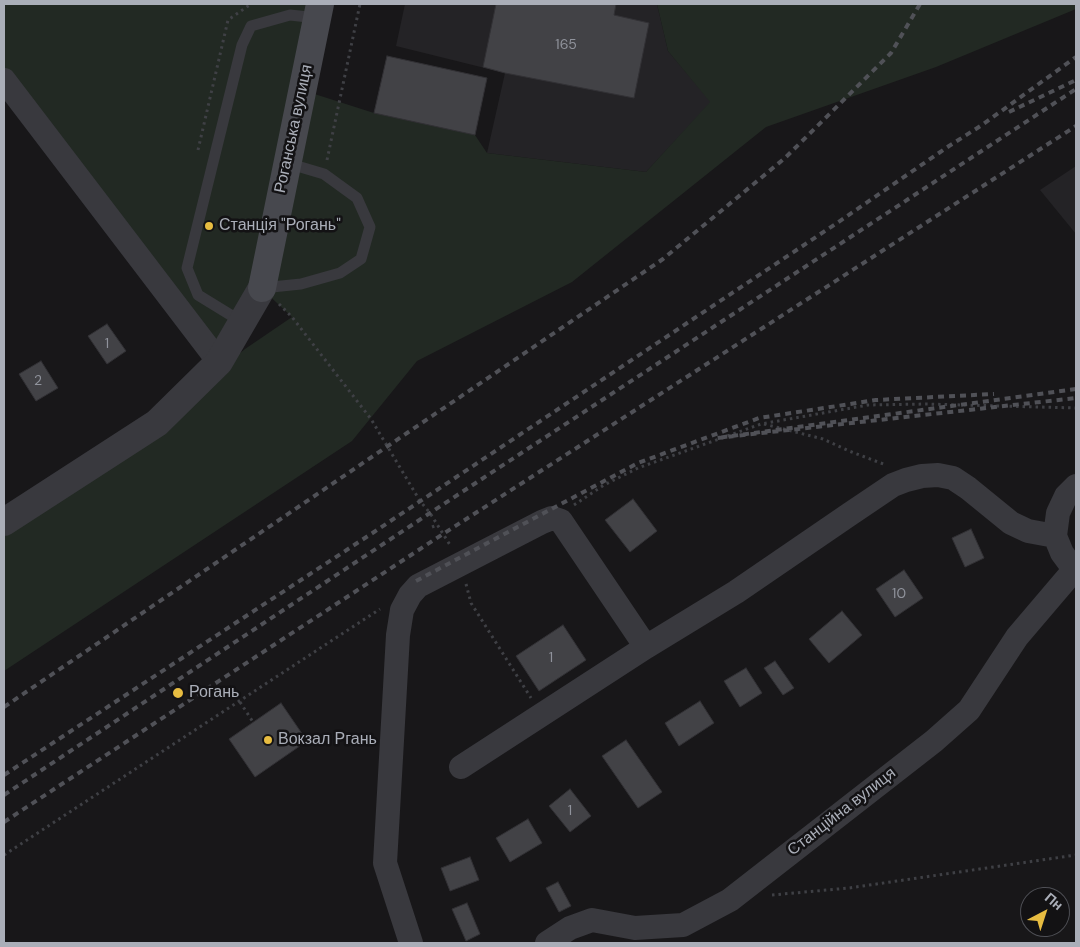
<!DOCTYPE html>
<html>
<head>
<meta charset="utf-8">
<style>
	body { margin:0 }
	#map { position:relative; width:1080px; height:947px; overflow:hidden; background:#181719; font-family:"DM Sans",sans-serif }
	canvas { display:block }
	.frame { position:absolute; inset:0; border:5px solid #aaaeb8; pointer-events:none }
	.north { position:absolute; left:1020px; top:887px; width:50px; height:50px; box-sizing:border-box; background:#131214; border:1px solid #4f5056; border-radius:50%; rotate:40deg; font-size:14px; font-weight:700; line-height:20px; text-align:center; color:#aaaeb8 }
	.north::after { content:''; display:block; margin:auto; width:18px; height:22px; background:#e7bc41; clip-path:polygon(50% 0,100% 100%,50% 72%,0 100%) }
</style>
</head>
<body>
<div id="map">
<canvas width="1080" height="947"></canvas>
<div class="frame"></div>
<div class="north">Пн</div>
</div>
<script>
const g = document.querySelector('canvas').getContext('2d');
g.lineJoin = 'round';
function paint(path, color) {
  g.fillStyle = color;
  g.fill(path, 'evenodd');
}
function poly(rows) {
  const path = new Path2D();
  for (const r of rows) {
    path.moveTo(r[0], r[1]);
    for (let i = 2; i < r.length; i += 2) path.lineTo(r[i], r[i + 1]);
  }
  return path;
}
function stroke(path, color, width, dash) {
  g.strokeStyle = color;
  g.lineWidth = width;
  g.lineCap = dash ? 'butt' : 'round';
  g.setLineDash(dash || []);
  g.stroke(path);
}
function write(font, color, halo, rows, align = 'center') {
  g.font = font + ' "DM Sans",sans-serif';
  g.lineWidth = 5;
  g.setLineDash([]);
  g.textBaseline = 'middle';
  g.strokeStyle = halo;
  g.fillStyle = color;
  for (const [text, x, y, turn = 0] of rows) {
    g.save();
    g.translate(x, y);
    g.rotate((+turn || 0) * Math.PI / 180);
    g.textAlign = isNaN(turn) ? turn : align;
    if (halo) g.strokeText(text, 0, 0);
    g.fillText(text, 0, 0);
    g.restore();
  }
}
const built = poly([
	[405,4,657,4,668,51,711,102,646,172,487,153,505,73,396,46],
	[1076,166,1076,234,1040,190]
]);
const green = poly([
	[4,4,320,4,302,90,374,113,475,135,487,153,646,172,710,102,668,51,657,4,1076,4,1076,9,936,67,766,127,572,282,417,361,352,441,4,671,4,522,157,423,245,349,292,317,262,289,219,362,4,80]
]);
const building = poly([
	[496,4,616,4,614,15,649,23,634,98,505,73,483,67,496,4],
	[387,56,487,78,475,135,374,113,387,56],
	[107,324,126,351,107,364,88,336,107,324],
	[41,361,58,388,36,401,19,374,41,361],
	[633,499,657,531,630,552,605,520,633,499],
	[971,529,984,558,965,567,952,538,971,529],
	[904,570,923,598,895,617,876,589,904,570],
	[842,611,862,635,829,663,809,639,842,611],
	[563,625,586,660,539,691,516,656,563,625],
	[775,661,794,688,783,695,764,668,775,661],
	[746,668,762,693,740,707,724,681,746,668],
	[700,701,714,723,679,746,665,723,700,701],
	[281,703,307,741,255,777,229,739,281,703],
	[626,740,662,792,638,808,602,756,626,740],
	[570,789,591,816,570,832,549,806,570,789],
	[528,819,542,843,510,862,496,838,528,819],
	[470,857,479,880,450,891,441,868,470,857],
	[558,882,571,906,559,912,546,888,558,882],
	[467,903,480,934,466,941,452,909,467,903]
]);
const path = poly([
	[198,150,228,20,251,4],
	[327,160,360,4],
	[279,304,292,317,371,419,420,501,430,513,450,545],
	[764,424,823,439,849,451,886,465],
	[574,505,604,485,638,468,761,424,868,405,926,404,1076,408],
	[432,527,437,525],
	[466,584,471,603,531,698],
	[240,702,253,722],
	[4,855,380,609],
	[772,895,849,888,1076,855]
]);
const service = poly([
	[262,288,301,284,340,273,361,259,370,227,357,198,324,174,287,163],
	[242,322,198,295,187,268,242,45,251,26,290,15,317,18]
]);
const minor = poly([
	[4,80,219,362],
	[1076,486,1066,496,1058,513,1055,536,1062,553,1076,572],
	[461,767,646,647,736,592,850,514,893,485,906,480,922,476,938,475,953,478,968,488,1011,523,1028,531,1055,536],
	[411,943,385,863,398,635,402,610,410,595,418,586,542,522,552,518,561,521,646,647],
	[547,943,570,928,592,920,635,928,683,925,730,900,934,741,969,710,1017,637,1074,570]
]);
const tertiary = poly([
	[4,522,157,423,219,362,262,288]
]);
const secondary = poly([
	[262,288,320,4]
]);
const rail = poly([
	[1009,112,1076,80],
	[1076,389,717,438,1076,398],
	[416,581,638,463,759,418,876,400,994,394],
	[4,707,663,259,785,158,891,53,920,4],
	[4,775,374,532,837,223,949,146,982,125,1076,57],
	[4,795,430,513,1076,89],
	[4,822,443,534,1076,126]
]);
const markers = [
	[209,226,5,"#e7bc41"],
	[178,693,6,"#e7bc41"],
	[268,740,5,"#e7bc41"]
];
const numberNames = [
	["165",566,45],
	["1",107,344],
	["2",38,381],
	["10",899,594],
	["1",551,658],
	["1",570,811]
];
const streetNames = [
	["Роганська вулиця",294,129,-78],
	["Станційна вулиця",842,812,-38]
];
const poiNames = [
	["Станція \"Рогань\"",219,226],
	["Рогань",189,693],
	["Вокзал Ргань",278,740]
];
paint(built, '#242326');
paint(green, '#222923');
paint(building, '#424246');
stroke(building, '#323135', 1);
stroke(path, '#3f4045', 3, [2.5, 4]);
stroke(service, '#39393e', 11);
stroke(minor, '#39393e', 24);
stroke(tertiary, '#39393e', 28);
stroke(secondary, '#47484e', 28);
stroke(rail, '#505157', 4, [6, 5]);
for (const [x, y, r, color] of markers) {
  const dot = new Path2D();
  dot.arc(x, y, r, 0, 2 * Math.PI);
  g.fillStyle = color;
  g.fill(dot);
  stroke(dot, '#131214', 2);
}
write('14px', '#90939c', null, numberNames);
write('16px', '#aaaeb8', '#131214', streetNames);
write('16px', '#aaaeb8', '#131214', poiNames, 'left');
</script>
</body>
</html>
